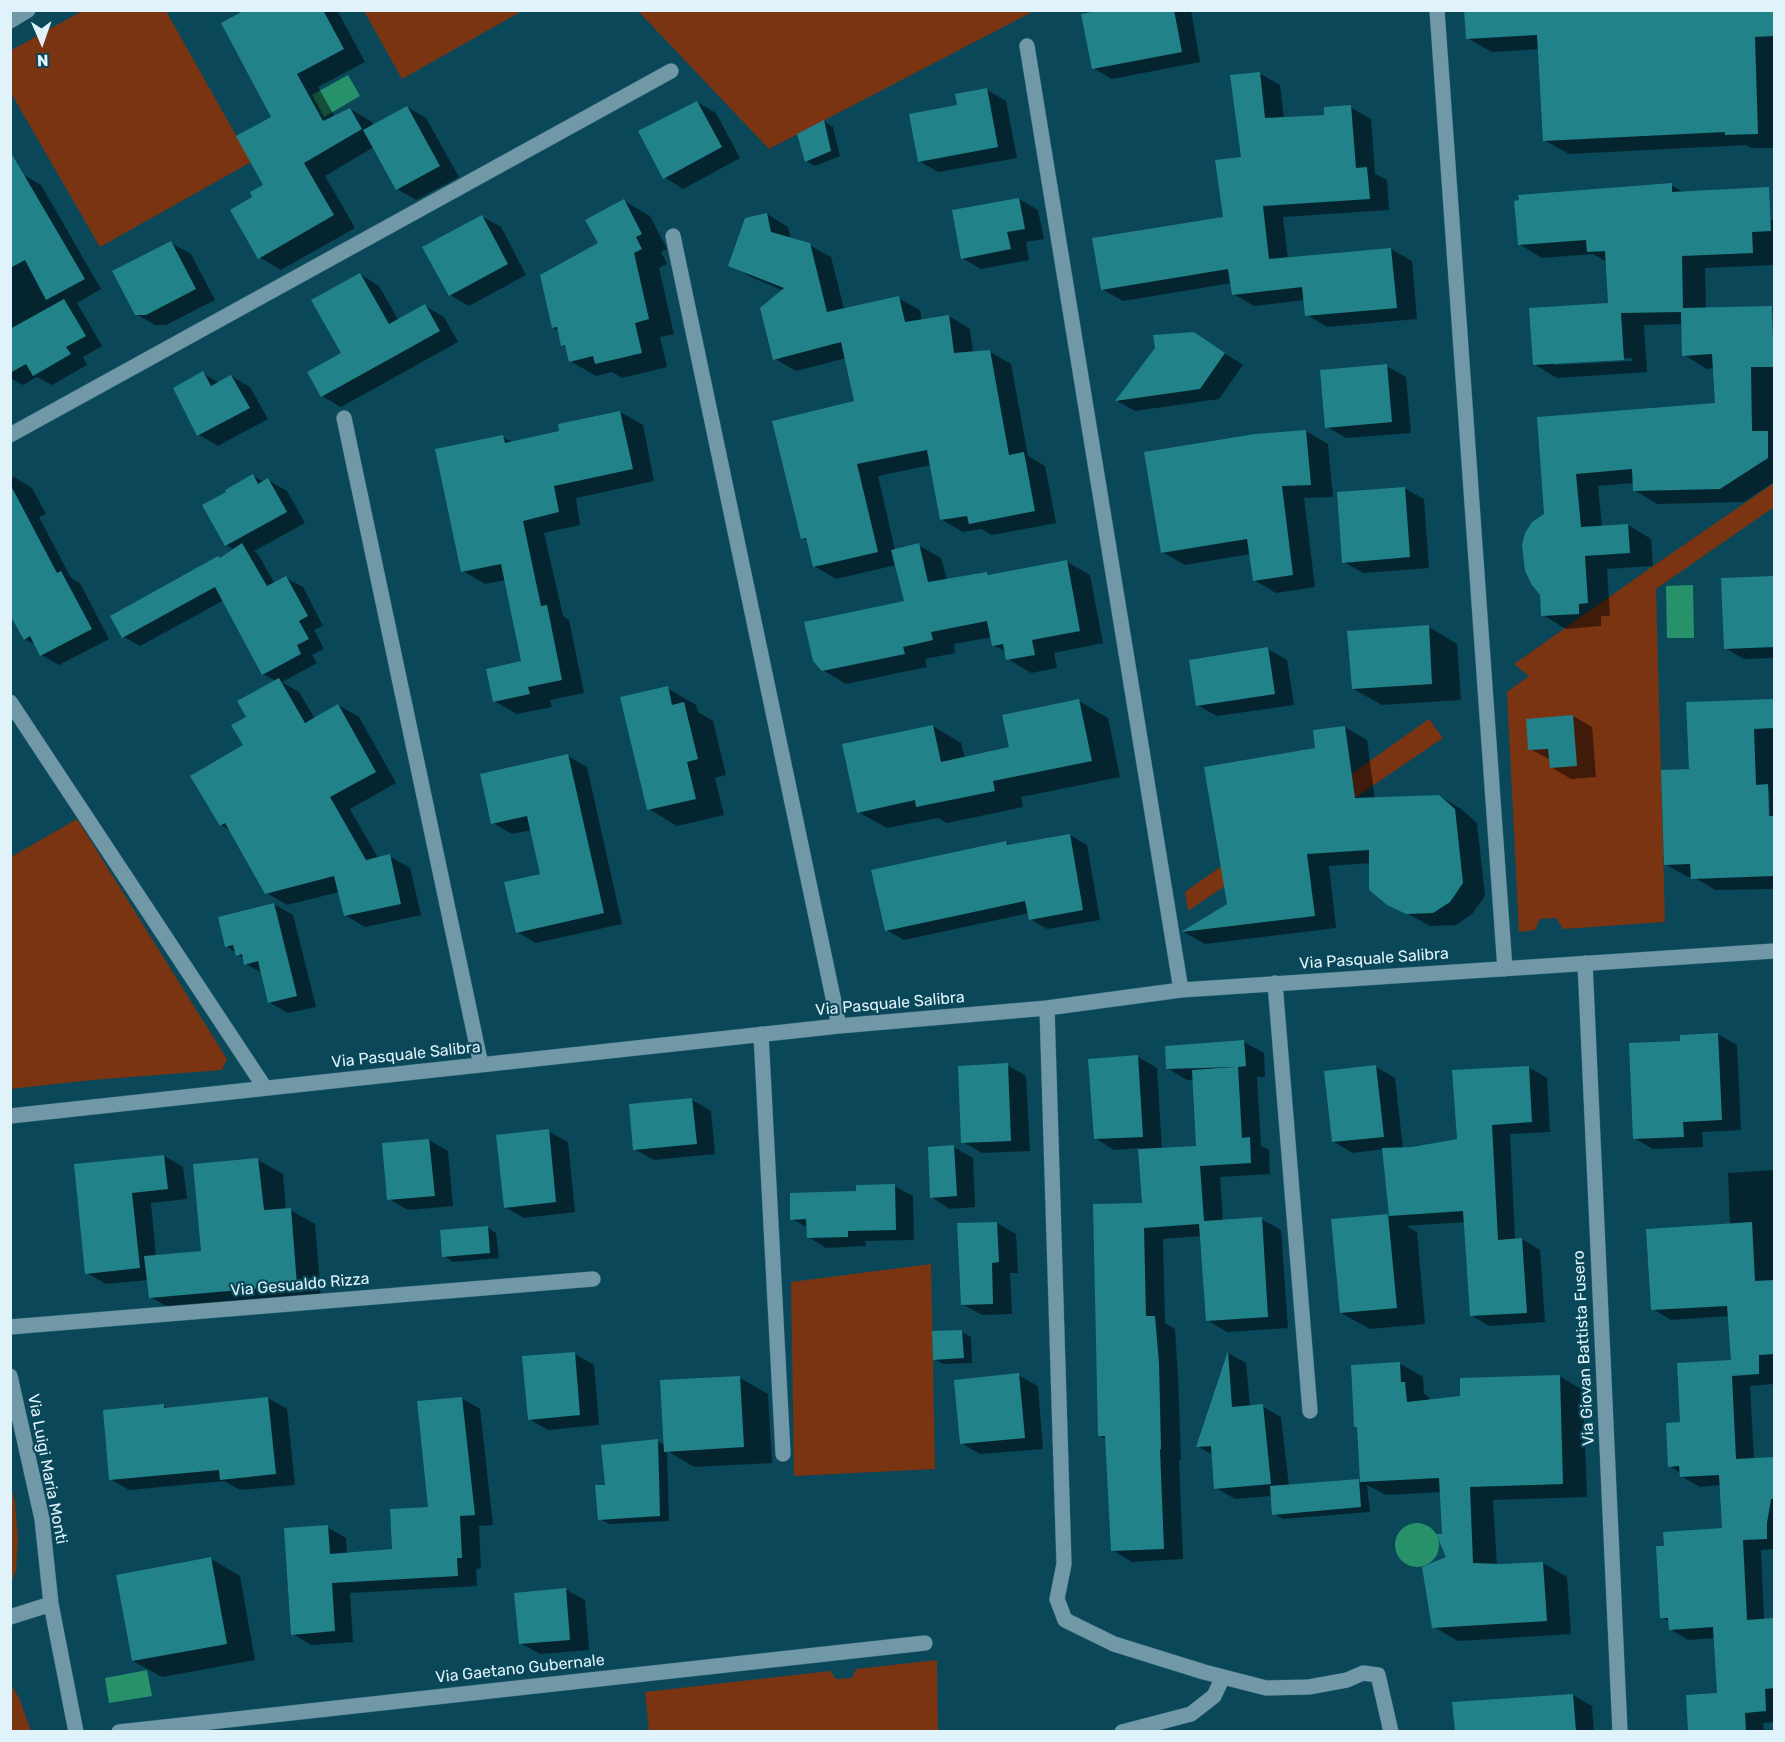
<!DOCTYPE html>
<html>
<head>
<meta charset="utf-8">
<style>
	body { margin:0 }
	#map { position:relative; width:1785px; height:1742px; overflow:hidden; background:#094759; font-family:Rubik,sans-serif }
	canvas { display:block }
	.frame { position:absolute; inset:0; border:12px solid #e0f3fa; pointer-events:none }
	.north { position:absolute; left:12px; top:12px; width:60px; height:60px; -webkit-text-stroke:4px #094759; paint-order:stroke; rotate:178deg; font-size:16px; font-weight:700; line-height:24px; text-align:center; color:#e0f3fa }
	.north::after { content:''; display:block; margin:auto; width:21px; height:27px; background:#e0f3fa; clip-path:polygon(50% 0,100% 100%,50% 72%,0 100%) }
</style>
</head>
<body>
<div id="map">
<canvas width="1785" height="1742"></canvas>
<div class="frame"></div>
<div class="north">N</div>
</div>
<script>
const g = document.querySelector('canvas').getContext('2d');
g.lineJoin = 'round';
function paint(path, color) {
  g.fillStyle = color;
  g.fill(path, 'evenodd');
}
function poly(rows) {
  const path = new Path2D();
  for (const r of rows) {
    if (r.length === 3) {
      path.moveTo(r[0] + r[2], r[1]);
      path.arc(r[0], r[1], r[2], 0, 2 * Math.PI);
      continue;
    }
    path.moveTo(r[0], r[1]);
    for (let i = 2; i < r.length; i += 2) path.lineTo(r[i], r[i + 1]);
  }
  return path;
}
function stroke(path, color, width, dash) {
  g.strokeStyle = color;
  g.lineWidth = width;
  g.lineCap = dash ? 'butt' : 'round';
  g.setLineDash(dash || []);
  g.stroke(path);
}
function write(font, color, halo, rows, align = 'center') {
  g.font = font + ' Rubik,sans-serif';
  g.lineWidth = 4.5;
  g.setLineDash([]);
  g.textBaseline = 'middle';
  g.strokeStyle = halo;
  g.fillStyle = color;
  for (const [text, x, y, turn = 0] of rows) {
    g.save();
    g.translate(x, y);
    g.rotate((+turn || 0) * Math.PI / 180);
    g.textAlign = isNaN(turn) ? turn : align;
    if (halo) g.strokeText(text, 0, 0);
    g.fillText(text, 0, 0);
    g.restore();
  }
}
const green = poly([
	[82,11,166,11,251,162,100,247,11,93,10,51],
	[364,11,522,11,402,79],
	[638,11,1034,11,769,149],
	[1774,483,1774,507,1656,589,1665,922,1563,929,1556,918,1540,919,1535,930,1519,932,1507,692,1529,676,1514,664,1656,564],
	[1429,719,1443,738,1188,911,1185,892],
	[77,819,227,1059,222,1070,92,1080,11,1089,11,857],
	[931,1264,935,1469,794,1476,791,1282],
	[10,1481,15,1503,18,1539,16,1570,11,1583],
	[937,1660,938,1731,649,1731,645,1692,830,1671,836,1679,852,1678,856,1669],
	[10,1683,19,1698,31,1731,11,1731]
]);
const water = poly([
	[348,75,360,96,324,117,312,95],
	[1693,585,1694,638,1667,638,1666,586],
	[1417,1545,22],
	[147,1670,152,1696,109,1703,105,1678]
]);
const shadow = poly([
	[248,10,337,10,365,62,318,87,335,117,350,109,372,122,374,126,407,107,426,118,459,177,416,200,397,189,374,147,325,176,355,228,281,270,259,257,255,198,265,185,273,118],
	[1111,10,1191,10,1200,62,1112,79,1093,68],
	[1466,10,1774,10,1774,148,1751,148,1746,145,1569,154,1544,140,1540,49,1492,52,1467,38],
	[1259,73,1280,85,1284,119,1325,116,1350,107,1371,119,1375,174,1387,180,1389,210,1283,217,1288,259,1391,249,1412,261,1417,319,1327,327,1307,315,1305,300,1254,306,1233,294,1232,283,1123,301,1102,289,1225,218,1242,158],
	[987,90,1006,101,1017,158,938,172,919,161],
	[697,102,716,113,740,158,683,189,664,177],
	[824,121,833,127,840,156,815,166,806,161],
	[24,175,41,185,101,289,77,303,102,346,83,357,87,365,52,385,37,377,23,385,10,378,10,183],
	[1671,185,1685,193,1774,221,1774,265,1705,268,1706,309,1772,308,1774,309,1774,482,1744,502,1657,504,1634,490,1634,483,1598,486,1602,527,1628,525,1651,539,1653,566,1607,569,1610,616,1601,616,1601,626,1566,629,1543,615,1545,515,1538,418,1717,405,1715,368,1707,369,1684,355,1683,324,1644,325,1647,372,1557,378,1534,364,1610,305,1607,262,1593,254,1542,258,1519,244],
	[1632,358,1632,361,1554,365,1554,362],
	[1019,199,1038,210,1044,239,1026,242,1029,260,981,269,962,258],
	[624,201,650,216,667,249,661,252,667,264,659,268,674,334,660,337,667,367,622,378,612,372,596,376,570,361,567,348,562,345,559,331,553,328],
	[767,214,788,227,791,239,809,245,831,257,844,309,898,298,920,310,922,321,949,316,970,329,973,353,990,352,1011,364,1028,456,1045,466,1056,523,992,535,981,529,963,532,942,520,931,465,878,476,895,550,918,545,941,558,947,580,987,573,992,576,1067,562,1090,575,1103,643,1054,653,1057,668,1031,673,1008,659,1006,652,993,645,992,637,954,644,955,653,925,659,927,667,846,684,823,670,905,603,896,565,836,579,814,566,808,541,802,538,856,402,846,358,796,371,775,359,784,291,751,277,730,265],
	[481,216,501,227,526,275,469,306,450,295],
	[171,243,191,254,215,300,166,325,155,325,136,314],
	[360,274,379,286,399,321,425,306,444,317,458,342,341,407,322,396,343,354],
	[1193,333,1243,365,1219,399,1135,411,1117,401,1156,349],
	[1386,366,1406,377,1411,433,1346,438,1327,427],
	[203,373,219,383,231,376,250,387,268,419,218,446,199,435],
	[620,412,643,425,654,481,576,498,580,525,544,533,563,616,569,620,584,693,550,700,552,707,517,714,494,701,523,662,506,580,485,584,463,571,503,437,513,443,560,432],
	[1306,431,1328,444,1333,497,1304,498,1315,587,1276,593,1254,580,1250,554,1185,565,1162,552],
	[253,476,264,482,268,480,287,491,305,523,254,551,258,554,275,584,286,578,303,587,323,626,314,630,324,649,312,655,317,663,282,682,299,692,315,719,338,705,359,717,396,783,350,809,378,858,389,856,410,868,421,915,365,927,345,915,339,892,287,905,267,893,231,831,221,825,245,746,248,717,276,681,263,674,224,600,140,646,124,637,235,550,226,545],
	[14,477,32,488,46,514,39,517,71,578,80,583,109,639,59,665,41,655,37,646,25,639,10,612,10,479],
	[1404,488,1424,499,1429,568,1363,573,1344,562],
	[1774,577,1774,658,1744,659,1725,648,1722,579],
	[1429,627,1457,644,1461,700,1382,705,1353,689],
	[1268,649,1287,660,1294,705,1217,716,1197,705],
	[667,688,696,705,698,712,713,721,726,775,715,778,724,815,677,826,649,809],
	[1079,701,1108,718,1120,777,1021,797,1023,807,947,823,938,818,887,828,858,812,933,726,961,743,965,758,1011,748],
	[1774,701,1774,889,1715,890,1692,876,1688,877,1665,864,1690,771,1688,704],
	[1766,790,1769,790,1770,824,1767,824],
	[1573,716,1592,727,1596,777,1571,779,1551,767,1551,760,1530,749],
	[1345,727,1367,740,1375,799,1439,796,1461,809,1477,823,1485,896,1472,914,1456,925,1430,926,1388,903,1371,863,1329,866,1336,928,1205,944,1184,932,1228,905,1317,749],
	[568,756,587,767,622,924,536,943,517,932,542,875,532,830,512,834,493,823],
	[1070,835,1087,845,1100,920,1047,929,1030,919,1029,913,904,940,886,930,1005,842,1011,845],
	[274,904,293,915,316,1007,288,1013,269,1002,262,973,246,964,244,959,227,946],
	[1718,1034,1737,1045,1741,1130,1702,1132,1703,1147,1653,1149,1634,1138],
	[1244,1042,1264,1053,1265,1077,1257,1077,1261,1146,1269,1150,1270,1174,1220,1177,1223,1221,1261,1219,1281,1230,1288,1328,1227,1332,1207,1320,1202,1236,1163,1239,1165,1323,1175,1329,1178,1376,1181,1460,1179,1460,1183,1559,1132,1562,1112,1550,1107,1440,1099,1435,1144,1204,1139,1148,1114,1150,1095,1138,1138,1057,1157,1068,1162,1149,1198,1147,1194,1080,1187,1080,1167,1068],
	[1007,1065,1026,1076,1030,1151,982,1153,963,1142],
	[1376,1067,1395,1078,1403,1149,1459,1140,1528,1067,1547,1078,1550,1132,1510,1134,1515,1240,1522,1239,1540,1250,1545,1322,1489,1326,1471,1315,1465,1222,1406,1226,1417,1232,1425,1324,1370,1329,1341,1313,1388,1215,1390,1217,1384,1149,1353,1153,1334,1142],
	[692,1100,711,1111,715,1154,654,1160,634,1149],
	[548,1131,568,1142,575,1212,524,1218,505,1207],
	[429,1140,448,1151,453,1206,408,1210,389,1199],
	[954,1147,973,1158,975,1207,950,1209,931,1197],
	[164,1156,183,1167,187,1199,151,1203,156,1257,202,1252,258,1160,283,1174,286,1210,290,1210,315,1224,321,1299,175,1311,150,1297,148,1280,106,1284,87,1273,75,1165],
	[1774,1170,1774,1384,1750,1386,1754,1459,1774,1458,1774,1549,1761,1550,1764,1620,1774,1620,1774,1722,1763,1723,1764,1732,1690,1732,1688,1696,1719,1694,1715,1638,1688,1640,1670,1629,1670,1622,1662,1617,1724,1530,1721,1485,1700,1487,1681,1476,1681,1473,1669,1466,1682,1423,1732,1361,1729,1316,1671,1320,1653,1309,1730,1225,1728,1173],
	[894,1186,913,1196,914,1240,865,1241,866,1246,826,1248,808,1237,808,1228,792,1219,858,1192],
	[997,1223,1016,1234,1018,1273,1010,1273,1012,1314,982,1315,962,1304],
	[487,1227,496,1233,499,1258,453,1262,444,1256],
	[962,1332,971,1337,972,1363,944,1364,934,1359],
	[1228,1353,1246,1363,1250,1407,1262,1406,1281,1417,1289,1486,1358,1481,1362,1483,1358,1427,1399,1363,1423,1377,1424,1394,1429,1397,1429,1401,1462,1397,1559,1376,1583,1390,1587,1497,1493,1500,1497,1566,1543,1563,1567,1577,1571,1634,1458,1641,1434,1627,1448,1558,1444,1535,1441,1492,1386,1495,1367,1485,1370,1512,1283,1519,1274,1514,1272,1496,1235,1499,1216,1488,1213,1455,1197,1446],
	[575,1354,594,1365,599,1425,548,1430,529,1419],
	[1018,1375,1038,1386,1043,1449,980,1454,961,1443],
	[740,1378,768,1394,772,1463,694,1467,667,1451,669,1521,609,1524,600,1519,606,1487,657,1441,665,1445],
	[268,1398,287,1409,295,1485,240,1490,224,1481,129,1490,110,1479,164,1406,168,1409],
	[461,1398,480,1409,493,1525,479,1526,481,1568,476,1569,477,1586,350,1593,353,1642,311,1645,293,1634,327,1527,346,1538,347,1555,394,1551,430,1508],
	[211,1559,240,1576,255,1660,162,1677,133,1661],
	[565,1589,585,1600,589,1650,540,1654,520,1643],
	[1573,1695,1592,1706,1594,1732,1456,1732,1454,1703]
]);
const building = poly([
	[245,10,323,10,344,49,297,74,323,121,350,108,362,129,304,163,334,215,258,259,230,210,252,197,250,192,263,185,236,136,271,117,221,23],
	[1103,10,1174,10,1182,52,1092,69,1081,14],
	[1464,10,1774,10,1774,36,1755,37,1758,134,1725,135,1725,132,1543,141,1537,35,1466,39],
	[1260,72,1265,118,1324,115,1324,107,1351,105,1356,168,1367,167,1370,199,1263,206,1269,259,1391,248,1397,308,1305,316,1302,287,1232,295,1228,269,1101,290,1092,238,1223,217,1215,160,1241,157,1230,75],
	[987,88,998,147,918,162,909,114,957,105,955,94],
	[697,101,722,147,663,179,638,131],
	[407,106,440,166,396,190,363,130],
	[824,120,831,151,805,162,797,134],
	[10,151,85,279,46,300,25,260,10,268],
	[1672,183,1672,192,1769,187,1771,231,1752,232,1753,253,1682,256,1683,308,1772,306,1774,367,1751,367,1752,431,1768,431,1768,458,1720,489,1633,491,1632,469,1576,474,1581,527,1628,524,1630,553,1585,556,1588,603,1579,604,1579,614,1541,616,1540,595,1532,585,1525,571,1522,545,1525,533,1532,522,1544,514,1537,417,1715,403,1712,354,1682,356,1681,312,1621,313,1624,360,1533,365,1529,308,1608,303,1605,251,1587,252,1586,240,1518,245,1514,201,1519,200,1518,195],
	[1019,198,1025,229,1007,232,1011,249,961,259,952,210],
	[624,199,642,234,636,237,642,249,634,253,649,319,635,323,642,353,595,364,593,356,569,362,565,345,561,346,557,327,552,328,540,275,598,243,585,220],
	[767,213,771,232,810,243,827,312,899,296,905,322,949,315,954,353,990,350,1009,455,1024,452,1035,511,969,524,967,516,940,520,927,450,857,464,878,552,813,567,806,538,801,539,772,421,854,401,841,342,773,360,760,308,784,288,728,266,745,218],
	[482,215,508,264,449,296,422,247],
	[171,241,196,289,146,315,135,315,112,271],
	[360,273,389,324,425,304,440,331,321,397,307,372,341,353,311,300],
	[64,299,86,336,66,347,71,354,33,376,26,364,10,373,10,329],
	[1194,332,1225,353,1200,389,1115,401,1155,348,1153,335],
	[1387,364,1392,422,1325,428,1320,370],
	[203,371,211,386,231,375,250,408,197,436,173,388],
	[620,411,633,469,554,486,559,512,523,521,541,606,547,605,562,680,528,687,530,694,493,702,486,669,521,661,501,564,461,572,435,449,503,435,505,443,559,431,558,424],
	[1306,430,1311,485,1282,486,1293,575,1253,581,1247,539,1161,553,1144,452,1255,434],
	[253,474,258,484,268,478,287,512,225,546,202,505,226,492,225,490],
	[10,484,57,573,61,571,92,629,40,656,30,636,24,640,10,615],
	[1405,487,1410,557,1342,563,1337,492],
	[242,543,267,586,286,576,308,616,299,621,309,639,297,645,301,654,262,675,215,587,122,638,110,616,218,556,220,558],
	[919,543,928,582,987,572,988,575,1067,560,1080,631,1032,640,1035,655,1006,660,1003,644,992,646,987,621,931,632,933,640,903,647,905,654,822,671,813,661,804,622,904,601,891,550],
	[1774,576,1774,647,1724,649,1721,578],
	[1429,625,1432,684,1352,689,1347,631],
	[1268,647,1275,694,1196,706,1189,660],
	[279,678,305,723,338,704,376,772,330,797,366,860,390,854,401,904,344,916,334,876,265,894,225,823,220,826,190,776,243,745,231,725,246,717,237,701],
	[668,686,672,705,684,702,698,759,687,762,696,799,647,810,620,697],
	[1079,699,1092,761,993,781,995,791,916,807,915,800,857,813,842,744,933,725,941,762,1009,747,1002,715],
	[1774,699,1774,728,1754,729,1756,785,1768,784,1769,816,1774,816,1774,876,1691,879,1690,864,1664,865,1661,770,1689,769,1686,702],
	[1573,715,1577,766,1550,768,1548,749,1528,750,1526,719],
	[1345,726,1355,798,1439,795,1455,809,1463,883,1450,902,1433,913,1406,914,1387,905,1369,890,1369,850,1307,854,1315,916,1181,932,1227,904,1204,767,1315,748,1313,730],
	[568,754,604,913,516,933,504,882,540,874,533,843,527,816,491,824,480,774],
	[1070,834,1083,910,1029,920,1025,901,885,931,871,870,1006,841,1007,845],
	[274,903,297,996,268,1003,258,961,244,965,242,954,236,956,233,945,225,947,218,917],
	[1718,1033,1722,1120,1683,1122,1684,1137,1633,1139,1629,1043,1680,1041,1680,1035],
	[1244,1040,1246,1066,1238,1067,1242,1138,1250,1137,1251,1163,1200,1166,1204,1221,1262,1217,1268,1317,1206,1321,1199,1224,1144,1228,1146,1316,1155,1316,1159,1364,1161,1449,1160,1450,1164,1549,1111,1551,1105,1436,1098,1436,1093,1204,1142,1203,1138,1149,1196,1146,1192,1070,1235,1067,1166,1069,1165,1046],
	[1138,1055,1143,1137,1094,1139,1088,1059],
	[1008,1063,1011,1141,961,1143,958,1066],
	[1376,1065,1384,1137,1332,1142,1324,1071],
	[1529,1066,1532,1122,1492,1125,1498,1240,1522,1238,1527,1313,1470,1316,1463,1211,1389,1216,1382,1148,1412,1147,1457,1139,1452,1070],
	[692,1098,697,1144,633,1150,629,1104],
	[549,1129,556,1202,504,1208,496,1135],
	[429,1139,435,1196,387,1200,382,1143],
	[954,1145,957,1196,930,1198,928,1147],
	[164,1155,168,1189,132,1193,140,1268,85,1274,74,1164],
	[258,1158,264,1210,291,1208,297,1285,149,1298,144,1256,201,1251,193,1164],
	[895,1184,896,1230,848,1231,848,1237,807,1238,806,1219,790,1220,790,1193,856,1191,856,1185],
	[1388,1214,1397,1308,1340,1313,1331,1219],
	[997,1222,999,1262,992,1263,993,1304,961,1305,957,1223],
	[1752,1222,1755,1281,1774,1280,1774,1354,1759,1355,1759,1374,1732,1376,1736,1459,1774,1457,1774,1499,1771,1499,1767,1523,1767,1539,1743,1540,1747,1620,1774,1618,1774,1688,1765,1689,1766,1711,1745,1713,1746,1731,1688,1731,1686,1695,1717,1693,1713,1627,1669,1630,1668,1618,1660,1618,1656,1546,1664,1546,1663,1532,1722,1528,1719,1475,1680,1477,1679,1466,1668,1467,1666,1423,1680,1422,1677,1363,1731,1360,1727,1306,1651,1310,1646,1229],
	[488,1226,490,1253,442,1257,440,1230],
	[962,1330,964,1358,933,1360,932,1331],
	[1228,1351,1232,1407,1263,1404,1271,1484,1214,1489,1211,1446,1196,1447],
	[575,1352,580,1415,528,1420,522,1356],
	[1400,1362,1401,1382,1405,1382,1407,1402,1460,1396,1460,1378,1560,1375,1563,1484,1470,1487,1473,1563,1502,1564,1543,1562,1547,1621,1432,1628,1422,1567,1446,1557,1436,1534,1442,1534,1439,1478,1360,1482,1357,1427,1354,1427,1351,1365],
	[1019,1373,1025,1438,960,1444,954,1380],
	[740,1376,744,1447,664,1452,660,1380],
	[268,1397,276,1474,220,1480,219,1470,109,1480,103,1410,164,1404,164,1408],
	[462,1397,475,1515,460,1516,462,1558,457,1558,458,1576,332,1583,335,1631,291,1635,284,1528,328,1525,330,1554,392,1549,390,1509,428,1507,417,1401],
	[658,1439,660,1516,598,1520,595,1485,605,1485,601,1445],
	[1359,1479,1361,1507,1272,1515,1270,1486],
	[211,1557,227,1644,132,1661,116,1575],
	[566,1588,570,1640,519,1644,514,1593],
	[1573,1694,1576,1731,1455,1731,1452,1702]
]);
const minor = poly([
	[1437,10,1505,969],
	[10,21,28,10],
	[1027,46,1181,990],
	[673,236,839,1026],
	[344,418,481,1065],
	[10,435,671,71],
	[10,702,265,1088],
	[1585,963,1620,1732],
	[1275,983,1310,1411],
	[1047,1008,1064,1564,1057,1599,1065,1620,1114,1644,1204,1672,1266,1688,1309,1687,1347,1680,1363,1673,1378,1675,1391,1732],
	[761,1034,783,1454],
	[10,1116,839,1026,1047,1008,1181,990,1774,951],
	[10,1327,593,1279],
	[10,1376,42,1519,51,1604,76,1732],
	[10,1617,51,1604],
	[119,1732,925,1643],
	[1122,1732,1191,1714,1214,1696,1223,1677]
]);
const streetNames = [
	["Via Pasquale Salibra",1374,959,-4],
	["Via Pasquale Salibra",890,1004,-5],
	["Via Pasquale Salibra",406,1055,-6],
	["Via Gesualdo Rizza",300,1285,-5],
	["Via Giovan Battista Fusero",1584,1348,-93],
	["Via Luigi Maria Monti",47,1469,79],
	["Via Gaetano Gubernale",520,1669,-6]
];
paint(green, '#7b3411');
paint(water, '#27926a');
paint(shadow, '#0007');
paint(building, '#22828a');
stroke(minor, '#306676', 16);
stroke(minor, '#7098a7', 15);
write('16px', '#e0f3fa', '#094759', streetNames);
</script>
</body>
</html>
